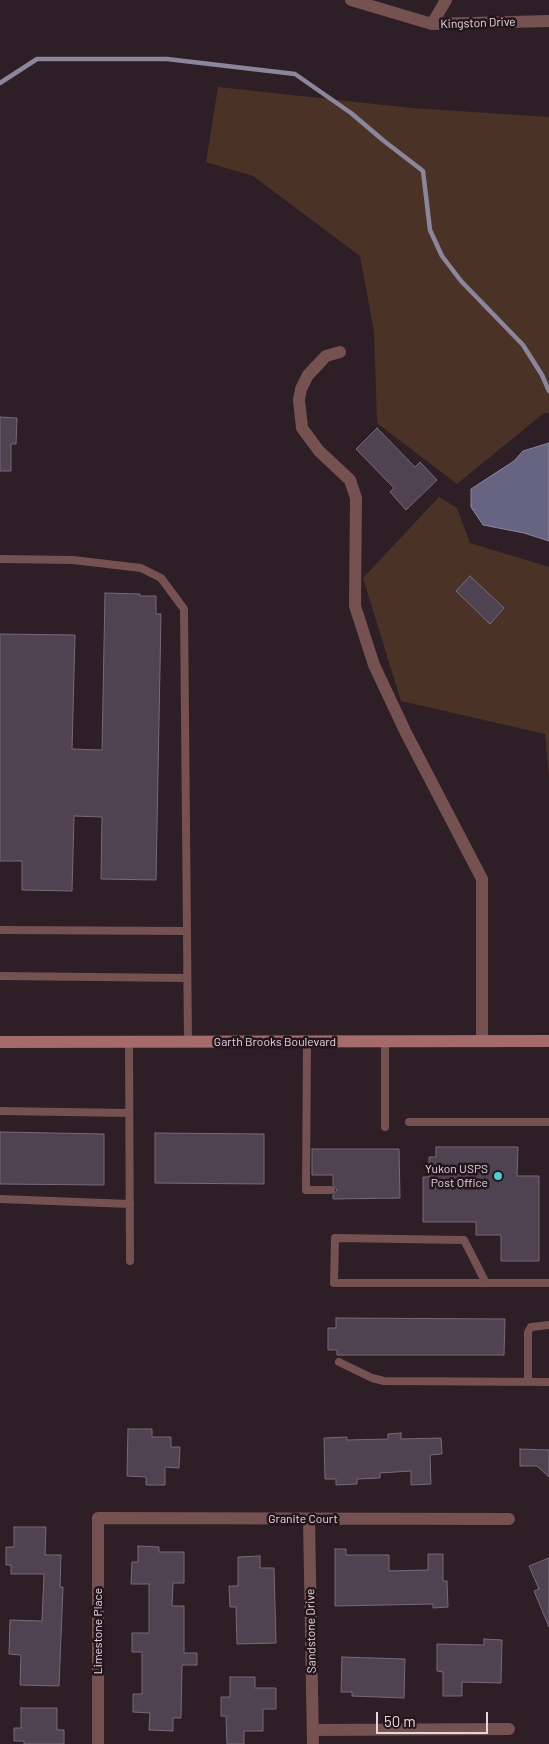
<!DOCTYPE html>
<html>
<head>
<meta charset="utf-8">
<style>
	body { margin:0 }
	#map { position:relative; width:549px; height:1744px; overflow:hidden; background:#2e1e25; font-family:Barlow,sans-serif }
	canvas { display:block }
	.scale { position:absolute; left:376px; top:1712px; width:112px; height:22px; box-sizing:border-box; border:2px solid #e3d7dc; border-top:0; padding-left:6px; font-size:15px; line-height:18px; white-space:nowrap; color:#e3d7dc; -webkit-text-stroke:4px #24141b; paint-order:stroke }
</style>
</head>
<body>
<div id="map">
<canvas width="549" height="1744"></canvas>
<div class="scale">50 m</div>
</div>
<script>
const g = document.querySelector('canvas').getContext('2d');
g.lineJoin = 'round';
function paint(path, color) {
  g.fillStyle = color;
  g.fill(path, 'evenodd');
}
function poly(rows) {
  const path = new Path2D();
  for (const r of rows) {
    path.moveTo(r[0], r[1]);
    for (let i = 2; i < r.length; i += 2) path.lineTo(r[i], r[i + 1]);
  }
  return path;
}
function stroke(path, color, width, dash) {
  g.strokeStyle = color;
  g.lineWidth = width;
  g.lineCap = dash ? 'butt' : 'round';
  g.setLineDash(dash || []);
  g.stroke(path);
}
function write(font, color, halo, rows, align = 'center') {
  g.font = font + ' Barlow,sans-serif';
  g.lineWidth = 5;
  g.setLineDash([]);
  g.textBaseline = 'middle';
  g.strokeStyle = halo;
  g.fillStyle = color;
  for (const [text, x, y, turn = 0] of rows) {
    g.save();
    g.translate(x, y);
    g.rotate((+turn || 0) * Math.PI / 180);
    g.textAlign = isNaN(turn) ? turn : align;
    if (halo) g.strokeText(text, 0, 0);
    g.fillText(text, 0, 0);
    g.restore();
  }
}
const green = poly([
	[218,87,412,108,549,117,549,413,544,413,457,484,377,423,374,332,360,256,253,176,206,162],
	[439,497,457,508,470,543,549,567,549,776,545,734,401,701,363,578]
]);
const water = poly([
	[549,443,549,541,524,533,483,525,471,507,471,489,514,461,523,451,549,443]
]);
const stream = poly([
	[0,83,37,59,167,59,295,74,351,113,384,141,423,171,430,230,442,256,461,281,523,345,542,375,549,391]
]);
const building = poly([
	[0,417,17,418,16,444,11,444,11,471,0,471,0,417],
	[377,428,415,467,420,462,437,480,406,510,390,492,394,488,356,449,377,428],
	[470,576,504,608,490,624,456,591,470,576],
	[105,593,140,594,140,596,156,596,156,614,161,614,156,880,101,879,102,817,74,816,72,891,22,890,22,861,0,861,0,634,75,635,72,749,102,750,105,593],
	[0,1132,104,1134,104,1185,0,1184,0,1132],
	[155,1133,264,1134,264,1184,155,1183,155,1133],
	[436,1147,518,1147,517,1176,539,1176,539,1261,501,1261,501,1235,476,1235,476,1222,423,1222,423,1177,429,1177,429,1157,436,1157,436,1147],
	[312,1149,399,1149,400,1198,333,1199,333,1195,337,1190,333,1185,333,1175,312,1175,312,1149],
	[336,1318,505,1319,504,1355,337,1355,337,1350,328,1350,328,1328,336,1328,336,1318],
	[128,1429,152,1429,152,1437,171,1437,171,1447,180,1447,179,1468,165,1467,165,1485,146,1485,146,1477,127,1476,128,1429],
	[401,1433,401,1439,441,1438,442,1454,430,1455,431,1484,411,1485,411,1471,380,1473,380,1478,357,1479,357,1484,336,1485,336,1479,325,1479,324,1438,347,1437,347,1440,388,1439,388,1434,401,1433],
	[520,1449,549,1450,549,1477,537,1466,520,1466,520,1449],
	[14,1527,46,1527,45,1555,61,1555,60,1587,63,1587,59,1686,20,1685,21,1655,9,1654,10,1620,42,1621,44,1574,11,1574,11,1565,6,1565,6,1547,14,1547,14,1527],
	[138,1546,159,1547,159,1552,184,1552,184,1583,173,1583,172,1606,184,1606,184,1653,197,1653,197,1665,182,1665,181,1718,173,1718,173,1731,149,1730,150,1713,133,1712,133,1694,142,1694,142,1652,132,1652,132,1633,149,1633,149,1584,131,1584,132,1562,138,1562,138,1546],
	[335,1549,346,1549,346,1555,389,1555,389,1571,428,1570,428,1554,443,1554,443,1581,447,1581,448,1607,433,1608,433,1604,335,1606,335,1549],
	[260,1556,260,1568,274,1568,276,1643,237,1644,236,1607,230,1607,229,1586,238,1586,238,1557,260,1556],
	[549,1558,549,1627,534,1591,539,1589,529,1566,549,1558],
	[484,1639,502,1640,501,1683,462,1682,462,1696,443,1696,443,1672,437,1671,437,1644,484,1645,484,1639],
	[342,1657,405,1659,404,1698,352,1696,352,1692,341,1692,342,1657],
	[230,1677,255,1677,255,1688,276,1688,276,1709,263,1709,263,1731,244,1731,244,1744,227,1744,226,1716,221,1716,221,1697,230,1697,230,1677],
	[21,1708,57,1708,57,1730,64,1730,64,1744,24,1744,24,1741,14,1741,14,1728,21,1728,21,1708]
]);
const lane = poly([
	[0,559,73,560,141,568,161,578,184,609,188,1042],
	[0,930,187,931],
	[0,976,187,978],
	[307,1041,306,1190,331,1190],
	[129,1042,130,1261],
	[0,1111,129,1113],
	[409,1122,549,1122],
	[385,1127,385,1041],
	[0,1199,130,1204],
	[486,1283,464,1240,335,1238,334,1283,549,1283],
	[339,1362,372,1378,384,1381,549,1382],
	[528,1382,528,1332,531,1327,549,1325]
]);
const street = poly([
	[351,0,432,24,549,21],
	[432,24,446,0],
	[340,352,326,356,308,375,301,389,299,400,302,428,319,451,350,480,356,498,355,606,374,665,406,733,482,879,482,1041],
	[309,1519,313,1744],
	[313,1730,509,1729],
	[98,1744,98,1518,509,1519]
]);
const secondary = poly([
	[0,1042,549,1041]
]);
const markers = [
	[498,1176,5,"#51ccd1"]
];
const streetNames = [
	["Kingston Drive",478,23,-2],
	["Garth Brooks Boulevard",275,1042],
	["Granite Court",303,1519],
	["Limestone Place",98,1631,-90],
	["Sandstone Drive",311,1631,-91]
];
const poiNames = [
	["Yukon USPS",488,1169],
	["Post Office",488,1183]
];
paint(green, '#4a3326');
paint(water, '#676482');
stroke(water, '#8c869d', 1);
stroke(stream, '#8c869d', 4.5);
paint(building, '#4f4351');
stroke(building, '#776a7a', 1);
stroke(lane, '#755151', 8);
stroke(street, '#755151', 12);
stroke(secondary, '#a46b6a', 12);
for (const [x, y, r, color] of markers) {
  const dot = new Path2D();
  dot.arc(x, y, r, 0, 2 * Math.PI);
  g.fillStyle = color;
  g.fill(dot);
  stroke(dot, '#24141b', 2);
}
write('12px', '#e3d7dc', '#24141b', streetNames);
write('12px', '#e3d7dc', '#24141b', poiNames, 'right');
</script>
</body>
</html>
